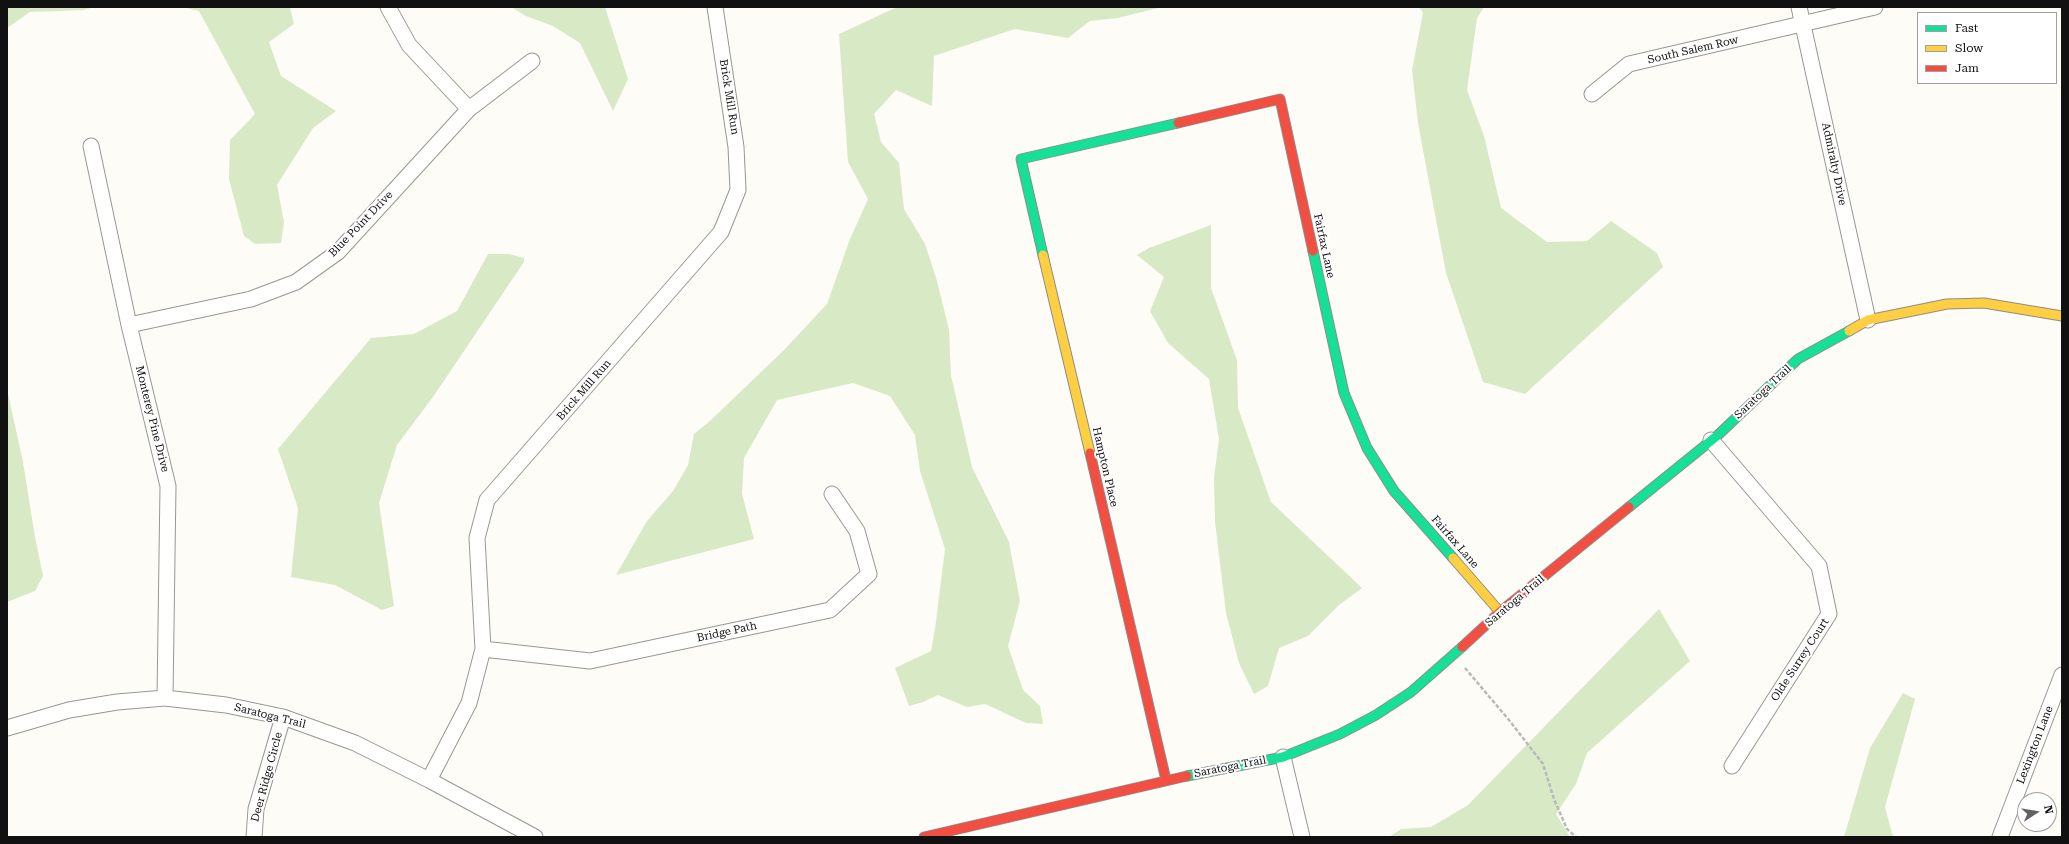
<!DOCTYPE html>
<html>
<head>
<meta charset="utf-8">
<style>
	body { margin:0 }
	#map { position:relative; width:2069px; height:844px; overflow:hidden; background:#fdfcf7; font-family:"Roboto Serif",serif }
	canvas { display:block }
	.frame { position:absolute; inset:0; border:8px solid #111; pointer-events:none }
	.legend { position:absolute; left:1917px; top:12px; width:140px; height:72px; box-sizing:border-box; background:#fff; border:1px solid #a0a0a0; margin:0; padding:5px 7px; list-style:none; font-size:12px; color:#111 }
	.legend li { display:flex; align-items:center; gap:8px; height:20px }
	.legend b { width:20px; border:1px solid #a0a0a0 }
	.north { position:absolute; left:2017px; top:792px; width:40px; height:40px; box-sizing:border-box; background:#fff; border:1px solid #a0a0a0; border-radius:50%; rotate:78deg; font-size:11px; font-weight:700; line-height:16px; text-align:center; color:#111 }
	.north::after { content:''; display:block; margin:auto; width:14px; height:18px; background:#646362; clip-path:polygon(50% 0,100% 100%,50% 72%,0 100%) }
</style>
</head>
<body>
<div id="map">
<canvas width="2069" height="844"></canvas>
<div class="frame"></div>
<ul class="legend">
<li><b style="height:5px;background:#16e098"></b>Fast</li>
<li><b style="height:5px;background:#ffcf43"></b>Slow</li>
<li><b style="height:5px;background:#f24e42"></b>Jam</li>
</ul>
<div class="north">N</div>
</div>
<script>
const g = document.querySelector('canvas').getContext('2d');
g.lineJoin = 'round';
function paint(path, color) {
  g.fillStyle = color;
  g.fill(path, 'evenodd');
}
function poly(rows) {
  const path = new Path2D();
  for (const r of rows) {
    path.moveTo(r[0], r[1]);
    for (let i = 2; i < r.length; i += 2) path.lineTo(r[i], r[i + 1]);
  }
  return path;
}
function stroke(path, color, width, dash) {
  g.strokeStyle = color;
  g.lineWidth = width;
  g.lineCap = dash ? 'butt' : 'round';
  g.setLineDash(dash || []);
  g.stroke(path);
}
function write(font, color, halo, rows, align = 'center') {
  g.font = font + ' "Roboto Serif",serif';
  g.lineWidth = 4;
  g.setLineDash([]);
  g.textBaseline = 'middle';
  g.strokeStyle = halo;
  g.fillStyle = color;
  for (const [text, x, y, turn = 0] of rows) {
    g.save();
    g.translate(x, y);
    g.rotate((+turn || 0) * Math.PI / 180);
    g.textAlign = isNaN(turn) ? turn : align;
    if (halo) g.strokeText(text, 0, 0);
    g.fillText(text, 0, 0);
    g.restore();
  }
}
const forest = poly([
	[7,7,93,7,84,10,30,12,7,28],
	[182,7,290,7,294,24,269,42,281,76,336,111,313,128,277,185,284,222,281,243,255,244,244,236,229,179,230,140,255,114,199,11],
	[511,7,605,7,628,79,613,111,580,43,553,26,526,16],
	[903,7,1162,7,1118,18,1090,21,1068,38,1015,29,934,56,932,106,896,90,874,114,881,142,899,163,904,209,925,244,937,281,949,330,951,375,972,467,1009,542,1020,601,1008,646,1023,690,1040,706,1043,724,1026,723,985,704,967,707,938,695,923,702,909,706,895,668,931,651,935,629,945,549,920,471,915,435,890,396,853,383,777,400,744,458,742,494,754,539,616,575,647,521,673,491,688,465,694,434,711,420,784,350,827,304,850,239,868,199,848,162,839,34,895,8],
	[1419,7,1484,7,1477,18,1467,90,1484,136,1501,208,1547,242,1587,241,1611,221,1657,253,1663,267,1525,394,1483,382,1446,273,1418,123,1412,70,1423,13],
	[1211,225,1211,288,1237,360,1238,408,1271,502,1362,588,1339,605,1308,636,1279,648,1268,686,1254,694,1239,663,1226,613,1215,522,1214,478,1219,439,1209,379,1168,343,1150,311,1164,277,1137,255,1149,248],
	[488,254,509,254,524,258,524,262,433,397,397,445,379,503,394,606,382,610,335,585,291,577,298,508,278,449,371,338,414,334,457,311],
	[7,389,23,462,35,537,43,576,35,591,7,602],
	[1659,609,1690,661,1587,753,1576,784,1556,814,1570,837,1389,837,1401,829,1431,827,1468,805],
	[1903,693,1915,699,1885,807,1893,837,1844,837,1870,748]
]);
const path = poly([
	[1465,668,1509,720,1543,764,1554,799,1567,829,1576,837]
]);
const street = poly([
	[388,7,409,45,469,109],
	[1799,7,1868,320],
	[1592,94,1629,64,1875,7],
	[91,146,129,325,168,486,165,698],
	[129,325,251,299,296,282,338,252,469,109,532,61],
	[1711,440,1819,566,1829,614,1732,766],
	[483,649,590,661,830,610,869,574,857,531,832,494],
	[7,728,69,710,117,702,165,698,226,705,283,717,355,743,429,780,535,837],
	[1283,757,1302,837],
	[429,780,469,703,483,649,477,538,487,500,721,232,738,190,736,147,715,7],
	[254,837,256,809,283,717],
	[2000,837,2062,675]
]);
const fast = poly([
	[1313,251,1344,393,1367,448,1394,491,1453,558],
	[1043,255,1021,159,1178,123],
	[1629,507,1718,435,1798,359,1849,331],
	[1187,776,1283,757,1340,734,1376,715,1411,692,1462,647]
]);
const slow = poly([
	[1043,255,1090,453],
	[1849,331,1868,320,1947,304,1984,303,2062,316],
	[1453,558,1500,612]
]);
const jam = poly([
	[1178,123,1280,99,1313,251],
	[1090,453,1166,780],
	[1462,647,1500,612,1629,507],
	[924,837,1187,776]
]);
const streetNames = [
	["South Salem Row",1693,50,-13],
	["Brick Mill Run",729,97,81],
	["Admiralty Drive",1834,164,78],
	["Blue Point Drive",361,224,-46],
	["Fairfax Lane",1324,246,78],
	["Brick Mill Run",584,390,-49],
	["Saratoga Trail",1763,392,-43],
	["Monterey Pine Drive",152,419,76],
	["Hampton Place",1105,467,77],
	["Fairfax Lane",1455,542,49],
	["Saratoga Trail",1515,601,-40],
	["Bridge Path",727,632,-12],
	["Olde Surrey Court",1800,660,-57],
	["Saratoga Trail",270,716,14],
	["Lexington Lane",2035,745,-69],
	["Saratoga Trail",1230,767,-11],
	["Deer Ridge Circle",267,777,-75]
];
paint(forest, '#d8eac5');
stroke(street, '#979795', 17);
stroke(fast, '#8e8d8b', 11);
stroke(slow, '#8e8d8b', 11);
stroke(jam, '#8e8d8b', 11);
stroke(path, '#b9b9b8', 2.5, [4, 2]);
stroke(street, '#fffffe', 15);
stroke(fast, '#16e098', 9);
stroke(slow, '#ffcf43', 9);
stroke(jam, '#f24e42', 9);
write('11px', '#111', '#fff', streetNames);
</script>
</body>
</html>
